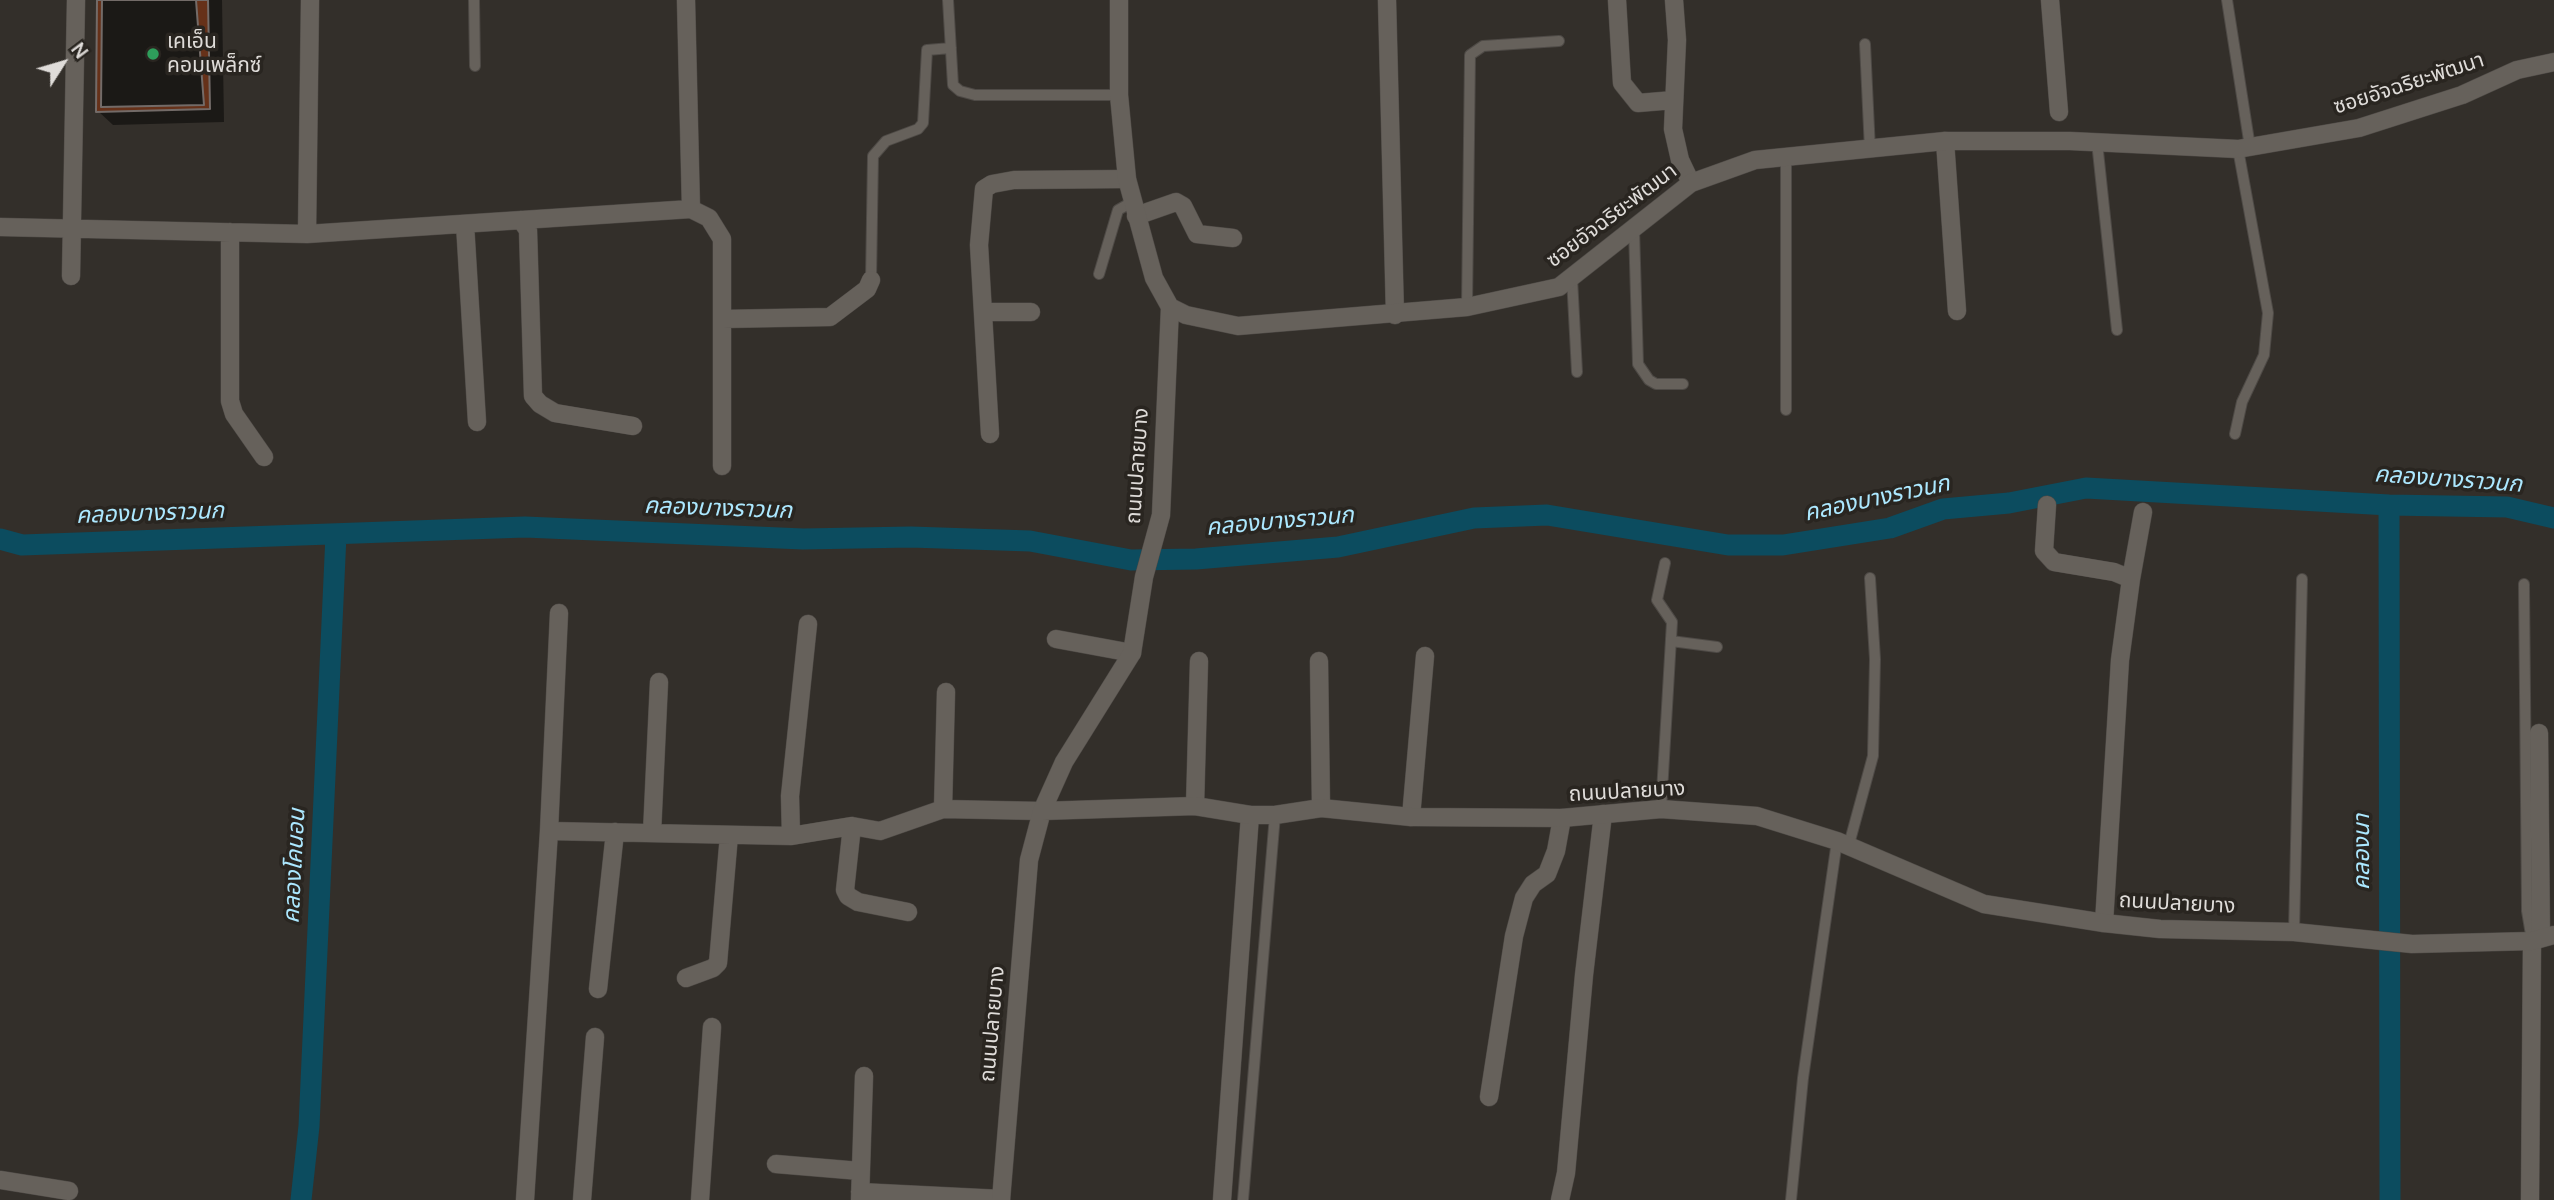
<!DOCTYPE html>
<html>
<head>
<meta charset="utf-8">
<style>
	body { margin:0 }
	#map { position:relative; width:2554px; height:1200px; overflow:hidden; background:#332f2a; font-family:Manrope,sans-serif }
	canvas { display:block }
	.north { position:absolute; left:28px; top:28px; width:70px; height:70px; -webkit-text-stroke:5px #292520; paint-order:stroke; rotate:53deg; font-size:19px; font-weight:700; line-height:28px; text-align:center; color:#dfdcd9 }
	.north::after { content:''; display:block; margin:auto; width:24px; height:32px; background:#dfdcd9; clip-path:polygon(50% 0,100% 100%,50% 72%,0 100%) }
</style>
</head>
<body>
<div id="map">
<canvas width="2554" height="1200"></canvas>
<div class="north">N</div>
</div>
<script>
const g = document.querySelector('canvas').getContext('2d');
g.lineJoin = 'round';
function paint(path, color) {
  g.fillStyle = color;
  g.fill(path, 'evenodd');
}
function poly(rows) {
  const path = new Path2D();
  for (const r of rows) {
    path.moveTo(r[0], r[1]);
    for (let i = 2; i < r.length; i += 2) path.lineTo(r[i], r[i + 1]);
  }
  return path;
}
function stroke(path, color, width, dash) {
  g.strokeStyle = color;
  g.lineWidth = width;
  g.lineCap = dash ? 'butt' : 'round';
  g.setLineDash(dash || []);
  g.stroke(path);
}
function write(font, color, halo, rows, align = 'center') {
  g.font = font + ' Manrope,"Noto Sans Thai",sans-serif';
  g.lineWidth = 7;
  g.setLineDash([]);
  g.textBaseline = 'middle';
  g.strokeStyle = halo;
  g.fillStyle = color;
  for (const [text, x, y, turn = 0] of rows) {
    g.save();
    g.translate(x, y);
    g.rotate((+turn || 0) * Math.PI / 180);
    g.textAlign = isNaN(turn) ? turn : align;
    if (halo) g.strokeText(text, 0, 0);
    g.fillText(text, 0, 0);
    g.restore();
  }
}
const shadow = poly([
	[99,0,222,0,224,122,113,125,98,111]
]);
const canal = poly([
	[2389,505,2390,1200],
	[0,539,22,545,525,527,803,539,911,537,1030,541,1131,560,1196,559,1338,547,1474,518,1547,515,1728,545,1783,545,1890,528,1943,509,2009,503,2086,488,2389,505,2507,507,2554,518],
	[301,1200,309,1126,336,535]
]);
const building = poly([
	[97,0,208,0,210,109,96,112,97,0],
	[102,0,196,0,204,105,101,107,102,0]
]);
const lane = poly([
	[474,0,475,66],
	[948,0,953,85,960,91,975,95,1119,95],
	[2227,0,2250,147],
	[1865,44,1870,150],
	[2097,142,2117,330],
	[1786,157,1786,410],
	[1634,229,1638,364,1649,380,1656,384,1683,384],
	[1099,274,1118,210,1132,202],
	[1572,278,1577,372],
	[871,280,873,156,886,141,918,129,923,123,927,50,951,48],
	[1467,307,1470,55,1483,46,1559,41],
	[2235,434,2242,402,2264,355,2268,313,2238,149],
	[2524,584,2527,911,2532,941],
	[1671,641,1717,647],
	[1661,809,1672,622,1657,600,1665,563],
	[1848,848,1873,756,1875,659,1870,578],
	[2294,932,2302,579],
	[1243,1200,1275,815],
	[1791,1200,1803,1078,1837,841]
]);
const street = poly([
	[686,0,691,209],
	[1387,0,1395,315],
	[1617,0,1622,83,1638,103,1674,100],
	[1674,0,1677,40,1673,129,1680,160,1691,183],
	[2050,0,2059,112],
	[1945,141,1957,311],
	[1136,216,1176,202,1183,206,1197,234,1233,238],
	[521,220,528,230,533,396,540,404,555,413,633,426],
	[465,224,477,422],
	[0,227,307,234,691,209,709,218,722,239,722,466],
	[230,232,230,401,234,414,264,457],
	[307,234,310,0],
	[71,276,76,0],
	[984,312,1031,312],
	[722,319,830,317,867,289,871,280],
	[990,434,979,245,984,189,992,184,1014,180,1127,179],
	[2047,505,2044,551,2054,562,2114,572,2131,579,2120,660,2104,923],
	[2131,579,2143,512],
	[1056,639,1132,653],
	[1319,661,1321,808],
	[2539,733,2541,938],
	[1195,806,1199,661],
	[943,809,946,692],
	[1411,817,1425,656],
	[852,826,845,890,848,896,858,902,908,912],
	[549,831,791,836,852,826,880,831,943,809,1042,811],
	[652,833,659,682],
	[791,836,790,796,808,624],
	[686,978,713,968,718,963,729,835],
	[598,989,615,832],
	[1489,1097,1514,936,1524,898,1533,884,1547,874,1556,851,1562,818],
	[776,1164,860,1171],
	[0,1180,69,1191],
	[860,1192,1001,1199],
	[525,1200,549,831,559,613],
	[582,1200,595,1037],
	[700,1200,712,1027],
	[860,1200,864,1076],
	[1222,1200,1250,815],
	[1560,1200,1566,1173,1584,975,1603,814],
	[2530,1200,2532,941]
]);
const secondary = poly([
	[1119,0,1119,95,1127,179,1154,278,1170,307,1186,315,1238,326,1467,307,1559,287,1691,183,1755,160,1945,141,2070,141,2238,149,2359,128,2462,95,2517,70,2554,62],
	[1042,811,1195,806,1250,815,1275,815,1321,808,1411,817,1562,818,1661,809,1757,816,1837,841,1984,904,2104,923,2160,929,2294,932,2412,944,2532,941,2554,935],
	[1001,1200,1029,860,1042,811,1064,762,1132,653,1144,577,1161,515,1170,307]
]);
const markers = [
	[153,54,7,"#2e9e5b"]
];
const poiNames = [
	["เคเอ็น",167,42],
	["คอมเพล็กซ์",167,66]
];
const streetNames = [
	["ซอยอัจฉริยะพัฒนา",2409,84,-18],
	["ซอยอัจฉริยะพัฒนา",1612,216,-37],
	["ถนนปลายบาง",1138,466,-86],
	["ถนนปลายบาง",1627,792,-3],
	["ถนนปลายบาง",2177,904,3],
	["ถนนปลายบาง",993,1024,-85]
];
const waterNames = [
	["คลองบางราวนก",2448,480,4],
	["คลองบางราวนก",1877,499,-12],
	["คลองบางราวนก",718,509,2],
	["คลองบางราวนก",150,514,-2],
	["คลองบางราวนก",1280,522,-5],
	["คลองนา",2363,852,-90],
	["คลองโคนอน",295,866,-87]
];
paint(shadow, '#0007');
stroke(canal, '#0c4c5f', 21);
paint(building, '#663119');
stroke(building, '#736b68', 2);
stroke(lane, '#4e4a46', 12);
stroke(street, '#4e4a46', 19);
stroke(secondary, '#4e4a46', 19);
stroke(lane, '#66615b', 10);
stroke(street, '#66615b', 18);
stroke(secondary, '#66615b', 18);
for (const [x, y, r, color] of markers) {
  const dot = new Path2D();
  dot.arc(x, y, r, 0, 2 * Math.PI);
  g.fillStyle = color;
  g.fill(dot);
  stroke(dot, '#292520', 2.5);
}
write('21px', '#dfdcd9', '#292520', poiNames, 'left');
write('21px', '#dfdcd9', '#292520', streetNames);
write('italic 23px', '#ace8ff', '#292520', waterNames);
</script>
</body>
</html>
